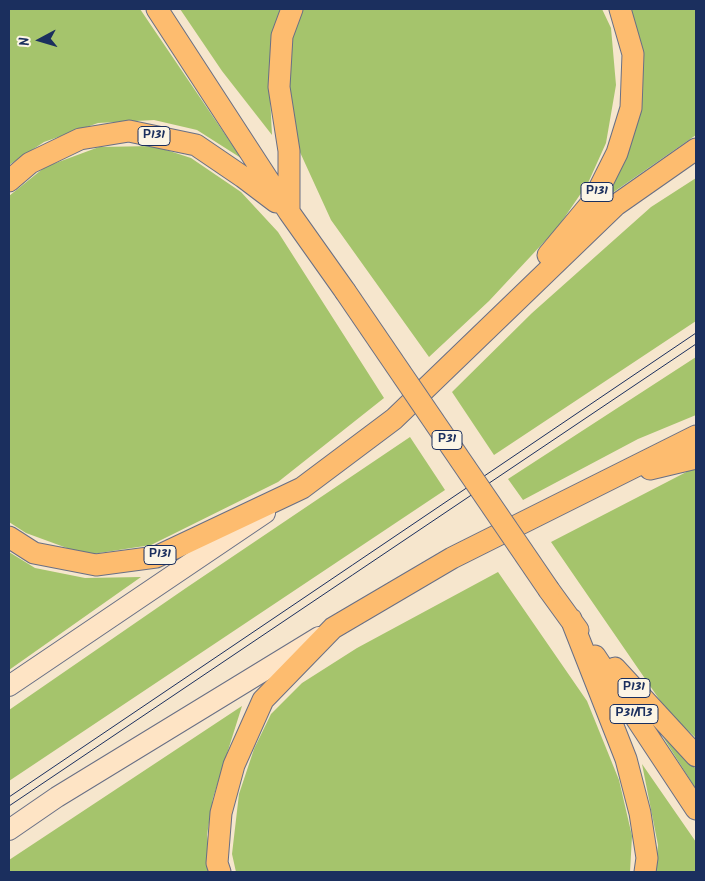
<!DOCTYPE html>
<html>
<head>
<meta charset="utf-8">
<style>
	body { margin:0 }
	#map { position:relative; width:705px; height:881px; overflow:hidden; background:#f6e6cd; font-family:Kalam,sans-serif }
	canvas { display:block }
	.frame { position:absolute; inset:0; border:10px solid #1b2f5e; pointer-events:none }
	.north { position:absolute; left:15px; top:15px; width:50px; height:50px; -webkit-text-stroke:4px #fcf5e5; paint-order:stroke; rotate:264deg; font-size:14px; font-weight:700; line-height:20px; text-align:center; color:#1b2f5e }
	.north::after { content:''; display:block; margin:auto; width:18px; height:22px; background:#1b2f5e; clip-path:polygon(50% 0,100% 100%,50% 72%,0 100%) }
</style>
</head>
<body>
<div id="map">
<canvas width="705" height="881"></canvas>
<div class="frame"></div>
<div class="north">N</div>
</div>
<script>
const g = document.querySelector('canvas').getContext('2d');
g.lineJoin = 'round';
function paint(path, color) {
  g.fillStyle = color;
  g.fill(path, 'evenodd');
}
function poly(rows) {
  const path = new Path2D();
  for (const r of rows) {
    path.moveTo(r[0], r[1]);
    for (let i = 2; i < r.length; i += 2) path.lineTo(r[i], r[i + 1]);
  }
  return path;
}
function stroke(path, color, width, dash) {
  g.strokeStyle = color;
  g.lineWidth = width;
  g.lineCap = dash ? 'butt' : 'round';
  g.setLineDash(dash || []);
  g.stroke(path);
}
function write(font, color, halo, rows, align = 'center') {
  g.font = font + ' Kalam,sans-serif';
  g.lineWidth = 5;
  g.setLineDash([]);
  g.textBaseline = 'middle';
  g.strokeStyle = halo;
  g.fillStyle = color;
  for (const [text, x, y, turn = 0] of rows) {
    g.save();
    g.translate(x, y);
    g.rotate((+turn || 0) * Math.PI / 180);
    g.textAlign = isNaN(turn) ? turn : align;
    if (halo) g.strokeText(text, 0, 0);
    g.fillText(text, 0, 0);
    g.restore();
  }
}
const green = poly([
	[9,9,140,9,241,158,197,130,154,120,98,123,44,142,9,165],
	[180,9,280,9,271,39,270,96,272,135,222,71],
	[302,9,602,9,611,28,616,85,606,143,588,183,558,227,489,301,429,357,331,220,299,150,289,94,291,40],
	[628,9,696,9,696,135,605,198,630,142],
	[154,146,191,158,241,192,278,232,384,398,278,482,151,545,86,555,26,533,9,522,9,196,45,167,99,147],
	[696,178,696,321,494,455,452,392,532,313,651,207],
	[696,357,696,415,638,439,523,500,508,479],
	[410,437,445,490,9,781,9,710,186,588],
	[696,467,696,738,668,712,551,542],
	[9,552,35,568,85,578,141,577,9,670],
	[498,572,587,701,619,780,632,836,630,872,236,872,232,854,239,794,254,749,271,714,302,683,357,648],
	[242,706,213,798,207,835,211,872,9,872,9,860],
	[663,737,696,769,696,789],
	[642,764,696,842,696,872,655,872,658,845]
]);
const secondary = poly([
	[9,686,265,513],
	[9,830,57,797,319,637]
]);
const primary = poly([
	[157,9,289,212,345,291],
	[9,181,30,163,80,139,129,131,196,145,243,177,276,202],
	[289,212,289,151,279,87,282,36,292,9],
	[548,255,593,201,617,153,631,108,633,54,620,9],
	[650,469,696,458],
	[9,537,34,553,96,565,156,557,302,488,394,419,616,205,696,149],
	[549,590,578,630],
	[571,619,626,759,640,813,647,858,645,872],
	[595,656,696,809],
	[615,668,696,756],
	[220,872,217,863,221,813,234,765,263,700,333,628,452,558,696,436]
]);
const tram = poly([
	[9,797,696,333],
	[9,806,696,344]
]);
const primaryBridge = poly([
	[345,291,549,590]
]);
const shields = [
	[154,136,32],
	[597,192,32],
	[447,440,30],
	[160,555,32],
	[634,688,32],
	[634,714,48]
];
const shieldNames = [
	["Р131",154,136],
	["Р131",597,192],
	["Р31",447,440],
	["Р131",160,555],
	["Р131",634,688],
	["Р31/П3",634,714]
];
paint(green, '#a5c46c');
stroke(secondary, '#686f85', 22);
stroke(primary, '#686f85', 23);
stroke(secondary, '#fee4c5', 20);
stroke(primary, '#fdbc6f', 21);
stroke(tram, '#1b2f5e', 1);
stroke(primaryBridge, '#686f85', 23, []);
stroke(primaryBridge, '#fdbc6f', 21);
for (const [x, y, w] of shields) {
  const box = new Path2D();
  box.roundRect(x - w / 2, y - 9.5, w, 19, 4);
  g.fillStyle = '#fcf5e5';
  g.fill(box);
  stroke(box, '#1b2f5e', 1);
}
write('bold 12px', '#1b2f5e', null, shieldNames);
</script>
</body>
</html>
